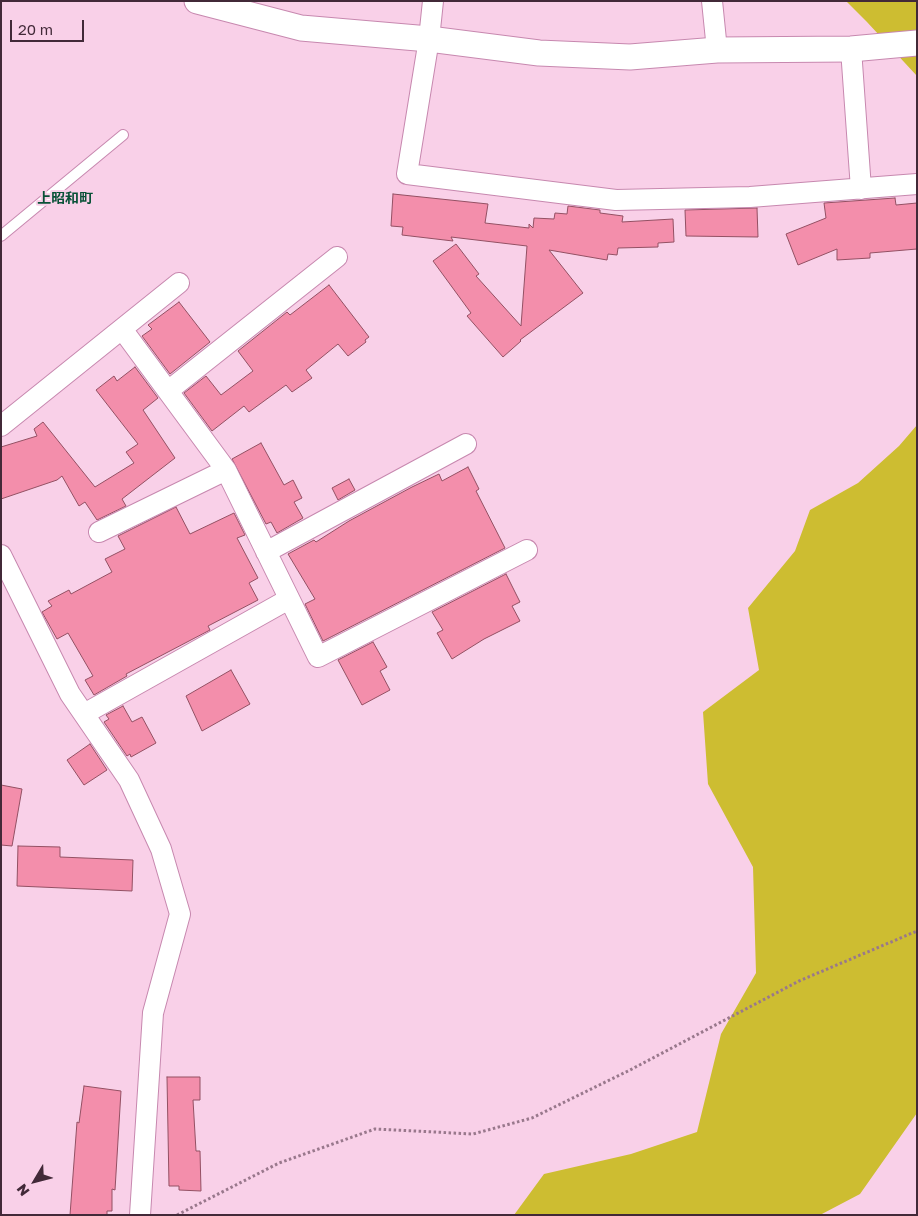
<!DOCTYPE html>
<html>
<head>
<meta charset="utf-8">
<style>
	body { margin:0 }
	#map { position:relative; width:918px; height:1216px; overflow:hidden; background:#f9d0e8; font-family:"Golos Text",sans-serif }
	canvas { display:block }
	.frame { position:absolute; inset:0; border:2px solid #422938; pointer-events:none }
	.north { position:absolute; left:10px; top:1156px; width:50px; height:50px; -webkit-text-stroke:4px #f9d0e8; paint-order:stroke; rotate:233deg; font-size:14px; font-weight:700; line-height:20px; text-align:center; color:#422938 }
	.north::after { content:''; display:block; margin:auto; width:18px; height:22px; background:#422938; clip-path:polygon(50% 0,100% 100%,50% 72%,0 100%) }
	.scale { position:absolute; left:10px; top:20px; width:74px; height:22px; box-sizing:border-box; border:2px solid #422938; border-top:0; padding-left:6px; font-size:15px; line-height:18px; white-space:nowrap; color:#422938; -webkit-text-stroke:4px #f9d0e8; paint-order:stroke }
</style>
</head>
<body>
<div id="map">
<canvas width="918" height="1216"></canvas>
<div class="frame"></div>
<div class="north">N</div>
<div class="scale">20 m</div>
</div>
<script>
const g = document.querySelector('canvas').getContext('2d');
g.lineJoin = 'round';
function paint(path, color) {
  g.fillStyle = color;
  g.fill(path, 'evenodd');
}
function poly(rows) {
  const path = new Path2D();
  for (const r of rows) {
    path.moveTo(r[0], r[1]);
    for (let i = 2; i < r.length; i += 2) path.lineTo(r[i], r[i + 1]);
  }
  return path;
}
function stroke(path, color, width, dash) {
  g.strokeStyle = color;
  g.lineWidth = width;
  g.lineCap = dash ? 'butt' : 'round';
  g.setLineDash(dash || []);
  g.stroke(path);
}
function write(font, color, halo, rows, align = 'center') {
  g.font = font + ' "Golos Text","Noto Sans JP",sans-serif';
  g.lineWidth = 4;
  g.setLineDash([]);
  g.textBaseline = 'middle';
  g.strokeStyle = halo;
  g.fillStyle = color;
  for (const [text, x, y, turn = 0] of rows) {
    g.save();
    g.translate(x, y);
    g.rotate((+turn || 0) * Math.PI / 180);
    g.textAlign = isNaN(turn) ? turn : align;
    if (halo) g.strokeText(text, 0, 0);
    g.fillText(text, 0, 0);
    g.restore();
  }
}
const green = poly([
	[846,1,917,1,917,76,867,22],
	[917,425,917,1113,860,1194,820,1215,514,1215,544,1174,631,1154,697,1132,721,1034,756,973,753,867,708,784,703,712,759,670,748,608,795,551,810,510,858,483,899,446]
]);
const building = poly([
	[393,194,488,204,485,223,529,228,529,224,533,228,534,218,554,219,555,213,567,214,568,206,600,210,600,213,623,216,622,222,673,219,674,242,658,243,658,247,618,248,617,255,608,254,607,260,549,250,583,293,520,340,521,341,503,357,467,316,471,313,433,261,456,244,479,274,476,276,521,326,527,246,451,237,453,241,402,235,403,227,391,226,393,194],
	[895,198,896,205,917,203,917,249,870,253,870,258,837,260,837,249,798,265,786,234,826,218,824,203,895,198],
	[757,208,758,237,686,236,685,210,757,208],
	[329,285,369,337,365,340,366,342,348,356,338,344,306,370,312,378,292,392,286,385,249,412,244,406,212,431,184,393,206,376,221,395,253,371,238,351,287,312,290,315,329,285],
	[179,302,210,342,170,374,142,336,152,329,148,325,179,302],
	[135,367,158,398,143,410,175,458,122,499,126,506,97,520,85,502,79,506,62,476,57,480,1,499,1,447,37,436,34,429,43,422,95,487,134,463,126,452,138,444,96,390,114,376,117,381,135,367],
	[261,443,284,485,293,480,302,498,294,502,303,518,277,533,271,522,266,524,232,459,261,443],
	[468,467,479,489,476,491,505,548,323,641,305,604,315,599,288,554,314,540,316,542,349,521,412,487,439,474,442,481,468,467],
	[349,479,355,490,338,500,332,488,349,479],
	[176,507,190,534,234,513,245,535,237,538,258,578,249,583,258,600,208,626,210,630,126,674,127,676,94,695,85,680,93,676,68,633,57,639,42,612,52,606,48,601,69,590,71,594,112,572,105,559,125,549,118,536,176,507],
	[506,574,520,602,512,606,520,621,484,639,452,659,437,633,443,630,432,612,506,574],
	[373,642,387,667,380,671,390,690,362,705,338,660,373,642],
	[231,670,250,704,202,731,186,696,231,670],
	[123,706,132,722,142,717,156,743,131,757,130,754,127,756,104,722,109,719,106,715,123,706],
	[90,744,107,770,84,785,67,760,90,744],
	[1,785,22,789,12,846,1,845,1,785],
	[18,846,60,847,60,857,133,860,132,891,17,886,18,846],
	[167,1077,200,1077,200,1100,193,1100,196,1151,200,1151,201,1191,179,1190,179,1186,169,1186,167,1077],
	[84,1086,121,1091,115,1190,112,1189,112,1211,107,1211,107,1215,70,1215,77,1122,79,1123,84,1086]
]);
const path = poly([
	[177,1215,279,1163,375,1129,473,1134,532,1118,630,1070,799,981,917,931]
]);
const service = poly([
	[1,236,123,135]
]);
const minor = poly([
	[433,1,429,39,407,174,616,200,750,197,917,184],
	[712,1,717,50],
	[851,49,861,189],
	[122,329,226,470,318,657,527,550],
	[168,391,337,257],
	[1,426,179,283],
	[99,532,226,470],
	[266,552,466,444],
	[1,555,70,694,129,780,161,849,180,914,153,1013,140,1215],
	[84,714,289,599]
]);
const tertiary = poly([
	[197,1,301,28,429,39,539,53,630,57,717,50,851,49,917,43]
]);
const neighbourhoodNames = [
	["上昭和町",65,199]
];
paint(green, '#cdbd31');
paint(building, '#f38eab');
stroke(building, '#935063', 1);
stroke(service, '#c788af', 12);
stroke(minor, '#c788af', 22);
stroke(tertiary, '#c788af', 27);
stroke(path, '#99788c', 3, [2.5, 2.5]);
stroke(service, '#fff', 10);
stroke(minor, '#fff', 20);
stroke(tertiary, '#fff', 25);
write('bold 14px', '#095137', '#f9d0e8', neighbourhoodNames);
</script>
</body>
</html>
